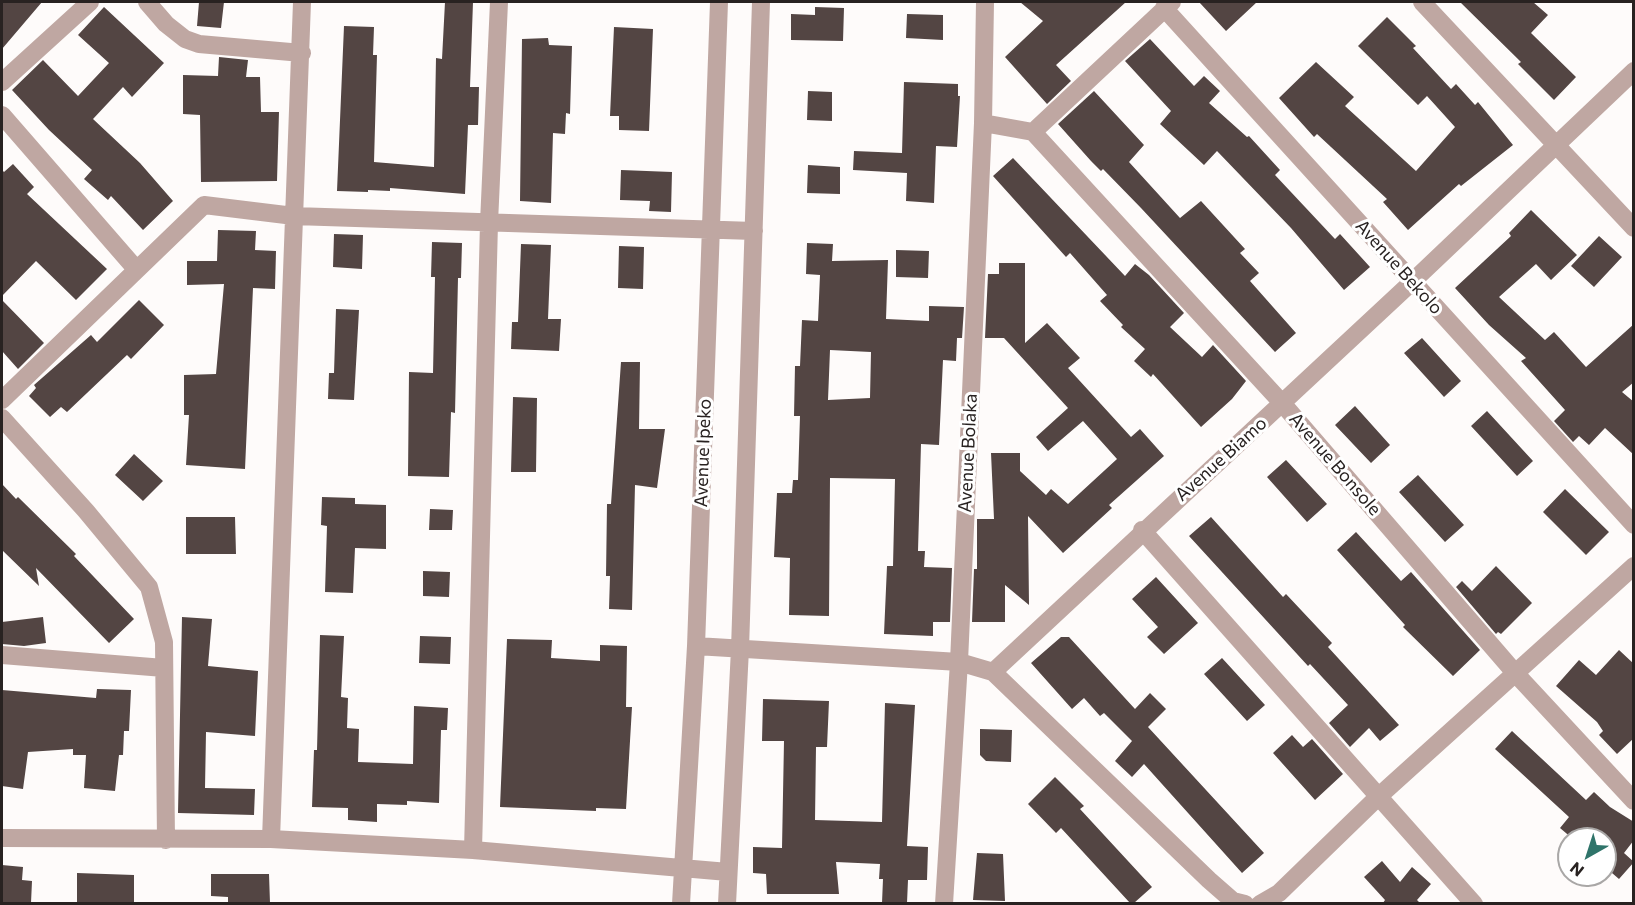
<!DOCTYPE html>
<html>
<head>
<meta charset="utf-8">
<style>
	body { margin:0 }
	#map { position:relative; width:1635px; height:905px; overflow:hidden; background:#fefbfa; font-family:Commissioner,sans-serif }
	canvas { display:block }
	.frame { position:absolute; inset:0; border:3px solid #282221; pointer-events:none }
	.north { position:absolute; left:1557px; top:827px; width:60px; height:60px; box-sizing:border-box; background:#fff; border:2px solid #a9a7a6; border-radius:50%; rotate:219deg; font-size:16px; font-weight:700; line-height:24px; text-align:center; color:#282221 }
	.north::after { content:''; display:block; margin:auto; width:21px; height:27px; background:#2f746a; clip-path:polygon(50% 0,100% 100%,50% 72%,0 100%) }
</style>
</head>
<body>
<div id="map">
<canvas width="1635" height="905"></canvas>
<div class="frame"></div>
<div class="north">N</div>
</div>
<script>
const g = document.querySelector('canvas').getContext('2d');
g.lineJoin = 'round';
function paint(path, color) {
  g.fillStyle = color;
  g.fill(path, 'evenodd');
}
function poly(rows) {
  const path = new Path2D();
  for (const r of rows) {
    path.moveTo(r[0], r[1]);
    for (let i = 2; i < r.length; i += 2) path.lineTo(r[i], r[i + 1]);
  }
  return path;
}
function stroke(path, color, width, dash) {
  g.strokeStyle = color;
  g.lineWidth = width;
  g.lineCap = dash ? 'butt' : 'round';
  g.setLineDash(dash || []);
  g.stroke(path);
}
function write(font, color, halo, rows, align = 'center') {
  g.font = font + ' Commissioner,sans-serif';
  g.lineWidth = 6;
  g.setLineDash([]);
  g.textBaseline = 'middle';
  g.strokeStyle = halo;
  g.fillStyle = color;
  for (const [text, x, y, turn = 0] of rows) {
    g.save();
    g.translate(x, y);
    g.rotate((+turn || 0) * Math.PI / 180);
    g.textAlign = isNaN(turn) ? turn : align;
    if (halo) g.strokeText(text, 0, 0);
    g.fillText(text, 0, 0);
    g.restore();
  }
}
const building = poly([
	[2,2,42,2,2,49],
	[199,2,224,2,221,28,197,26],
	[445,2,473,2,470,87,479,87,478,125,468,125,465,194,390,188,390,191,368,190,368,192,337,191,344,26,374,27,373,55,377,55,374,162,434,167,436,58,442,59],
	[1020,2,1126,2,1056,65,1071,81,1047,104,1005,57,1043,21],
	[1199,2,1257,2,1226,31],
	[1460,2,1533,2,1548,15,1531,33,1576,77,1554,100,1518,64,1521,62],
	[104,7,164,63,132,97,123,87,93,119,140,163,173,201,143,230,111,196,108,200,84,179,92,170,49,130,12,90,43,60,78,96,109,63,78,35],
	[815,7,844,8,843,41,791,40,791,14,815,15],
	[907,14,943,15,943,40,906,38],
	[1387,17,1416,46,1413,48,1451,89,1456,84,1475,105,1478,102,1513,145,1461,186,1459,184,1408,230,1383,202,1387,199,1317,134,1314,137,1279,98,1316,62,1354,97,1345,106,1416,171,1455,127,1427,96,1418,105,1358,46],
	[614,27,653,29,649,131,619,130,619,116,610,116],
	[548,38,549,45,572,46,570,114,566,113,565,134,553,133,551,203,520,201,522,39],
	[1150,39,1194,86,1204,76,1220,91,1209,103,1247,137,1249,136,1280,170,1275,175,1335,239,1340,234,1370,267,1344,290,1291,228,1217,151,1204,165,1160,124,1171,111,1125,61],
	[219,57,248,60,246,77,260,77,261,112,279,112,277,181,201,182,200,115,183,114,183,75,218,76],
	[904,82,958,84,958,96,960,96,957,147,936,146,934,203,906,201,907,173,853,170,854,151,902,153],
	[808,91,832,92,832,121,807,120],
	[1094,91,1144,145,1129,162,1180,218,1201,201,1245,249,1240,253,1259,273,1250,281,1296,333,1275,352,1141,208,1103,169,1101,171,1091,161,1058,124],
	[1013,158,1125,276,1135,264,1149,275,1184,313,1170,327,1202,357,1213,345,1246,381,1232,399,1201,427,1153,374,1151,377,1134,361,1145,349,1121,327,1123,325,1100,301,1107,295,1070,253,1066,257,993,176],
	[13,164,34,187,27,194,107,269,76,300,36,261,2,296,2,170,4,172],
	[808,165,840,167,840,194,807,193],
	[621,170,672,172,671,212,649,211,650,201,620,200],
	[1531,210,1577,255,1551,280,1536,264,1499,297,1545,340,1554,332,1586,367,1634,324,1634,382,1622,392,1634,402,1634,455,1605,428,1589,445,1579,436,1573,442,1554,421,1565,410,1521,361,1526,358,1489,325,1455,288,1511,236,1509,233],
	[218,230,256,231,255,250,276,251,275,289,253,288,245,469,186,465,189,415,184,415,184,375,216,374,224,284,187,285,187,261,217,261],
	[334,234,363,235,362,269,333,267],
	[1599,236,1622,257,1594,287,1571,266],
	[432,242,462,243,461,278,458,278,455,413,451,412,449,477,408,476,409,372,433,373,435,277,431,277],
	[807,243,833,244,832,261,888,260,886,319,929,321,929,306,964,307,962,338,957,338,956,361,943,360,939,445,921,444,918,551,925,551,924,567,952,568,950,622,933,622,933,636,884,634,887,566,893,566,895,479,830,478,829,616,789,615,790,558,774,557,777,493,792,493,793,480,798,480,800,416,794,416,795,366,800,366,802,320,818,321,820,275,806,274],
	[830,350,871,352,870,398,828,400],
	[521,244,551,245,548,319,561,319,559,351,511,349,512,322,518,322],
	[619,246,644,247,643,289,618,288],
	[896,250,929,251,928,278,896,277],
	[999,263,1025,263,1025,343,1047,323,1080,358,1068,368,1131,437,1140,429,1164,456,1109,505,1112,508,1063,553,1028,516,1029,605,1005,585,1005,622,972,622,974,569,977,569,977,519,994,519,991,453,1020,453,1020,471,1046,495,1051,489,1068,504,1117,459,1083,421,1048,451,1036,437,1068,408,1004,338,985,338,988,274,999,274],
	[2,300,44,343,18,369,2,351],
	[139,300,164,325,131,359,127,355,67,412,61,407,50,417,29,396,36,388,34,385,91,335,97,342],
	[336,309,359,310,354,400,328,399,329,373,334,373],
	[1422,338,1461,381,1444,397,1404,353],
	[621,362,640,362,639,429,665,429,657,488,635,485,632,610,609,609,610,576,606,576,607,504,611,504],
	[513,397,537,398,536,472,511,472],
	[1355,406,1390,445,1371,463,1335,425],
	[1487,411,1533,461,1517,476,1471,426],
	[134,454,163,481,143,501,115,475],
	[1286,460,1327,504,1307,522,1267,477],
	[1418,475,1464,525,1445,542,1399,492],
	[2,484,16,499,18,497,76,554,74,556,134,619,109,643,36,568,39,586,2,550],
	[1565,489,1609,532,1586,555,1543,512],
	[322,497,355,498,355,504,386,505,386,549,355,548,353,593,325,592,327,526,321,525],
	[430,509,453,510,452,530,429,530],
	[186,517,235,517,236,554,186,554],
	[1211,517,1283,597,1286,594,1332,643,1328,647,1399,725,1380,741,1369,728,1350,747,1329,723,1348,705,1310,664,1308,666,1189,536],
	[1356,532,1401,581,1411,572,1480,650,1453,676,1403,627,1405,625,1337,550],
	[1496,566,1532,603,1501,634,1498,632,1496,634,1456,587,1462,581,1472,591],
	[423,571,450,572,449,597,423,596],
	[1156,577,1198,623,1164,654,1147,637,1158,627,1132,599],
	[43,617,46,643,24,646,2,644,2,622],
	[182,617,212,619,208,666,258,671,255,736,206,732,205,788,255,789,254,815,178,813],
	[320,635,344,636,341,697,348,698,347,728,359,729,358,762,413,764,414,706,448,708,447,730,441,730,439,803,407,801,407,805,377,804,377,822,348,820,348,808,312,807,314,750,317,750],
	[420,636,451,637,450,664,419,663],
	[1061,637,1069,637,1135,709,1150,693,1166,709,1148,727,1264,853,1242,873,1144,764,1132,777,1115,761,1132,741,1104,713,1100,716,1084,698,1072,709,1031,663],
	[507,639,552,640,551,658,600,661,600,645,627,646,626,707,632,707,626,809,596,808,596,811,500,807],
	[1619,650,1634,664,1634,738,1617,754,1599,735,1603,731,1597,722,1556,686,1579,660,1596,675],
	[1222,658,1265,705,1247,721,1204,674],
	[97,689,131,690,129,731,124,731,123,755,119,755,115,791,84,788,86,755,73,755,73,749,28,752,23,789,2,786,2,690,96,698],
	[763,699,829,701,827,747,816,747,815,820,882,822,885,703,915,705,907,846,928,847,927,880,908,880,907,903,882,903,883,879,879,879,880,864,836,862,839,894,767,894,766,874,753,873,753,847,782,848,784,741,762,741],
	[980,729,1012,730,1011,762,986,761,980,755],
	[1512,731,1586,800,1594,792,1610,807,1634,822,1634,840,1624,853,1634,862,1619,879,1605,867,1605,839,1573,839,1560,828,1569,817,1495,749],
	[1292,735,1303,747,1312,739,1343,774,1315,800,1273,753],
	[1055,777,1084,806,1080,809,1152,887,1134,903,1130,903,1061,828,1056,833,1028,804],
	[977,853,1003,854,1005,901,973,900],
	[1382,861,1400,882,1412,867,1431,884,1417,900,1420,903,1383,903,1385,900,1364,877],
	[2,865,23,867,22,880,32,881,31,903,2,903],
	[77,873,134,875,134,903,77,903],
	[211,874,269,874,270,903,228,903,228,897,211,896]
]);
const minor = poly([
	[147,2,166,24,185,39,199,44,302,53],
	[1422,2,1634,228],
	[1164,8,1634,525],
	[2,82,90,2],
	[2,115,136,269],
	[983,123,1033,132,1172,2],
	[1033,132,1282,403,1516,674,1634,801],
	[2,400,204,205,294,216,754,231],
	[2,418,86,511,149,587,164,642,166,840],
	[1142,530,1474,904],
	[696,646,959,662,993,672,1412,282,1634,71],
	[2,655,164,668],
	[993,672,1209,880,1233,901,1245,904],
	[2,838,271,839,473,850,728,872],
	[271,839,302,2],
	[473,850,489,223,499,2],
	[681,904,696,646,719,2],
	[727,904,740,649,761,2],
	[944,904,959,662,983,123,985,2],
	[1260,904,1279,893,1378,797,1634,566]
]);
const streetNames = [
	["Avenue Bekolo",1399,267,48],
	["Avenue Ipeko",703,453,-88],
	["Avenue Bolaka",968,453,-87],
	["Avenue Biamo",1221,459,-42],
	["Avenue Bonsole",1335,464,49]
];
paint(building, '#534543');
stroke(minor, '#bfa7a2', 18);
write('18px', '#282221', '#fff', streetNames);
</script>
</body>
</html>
